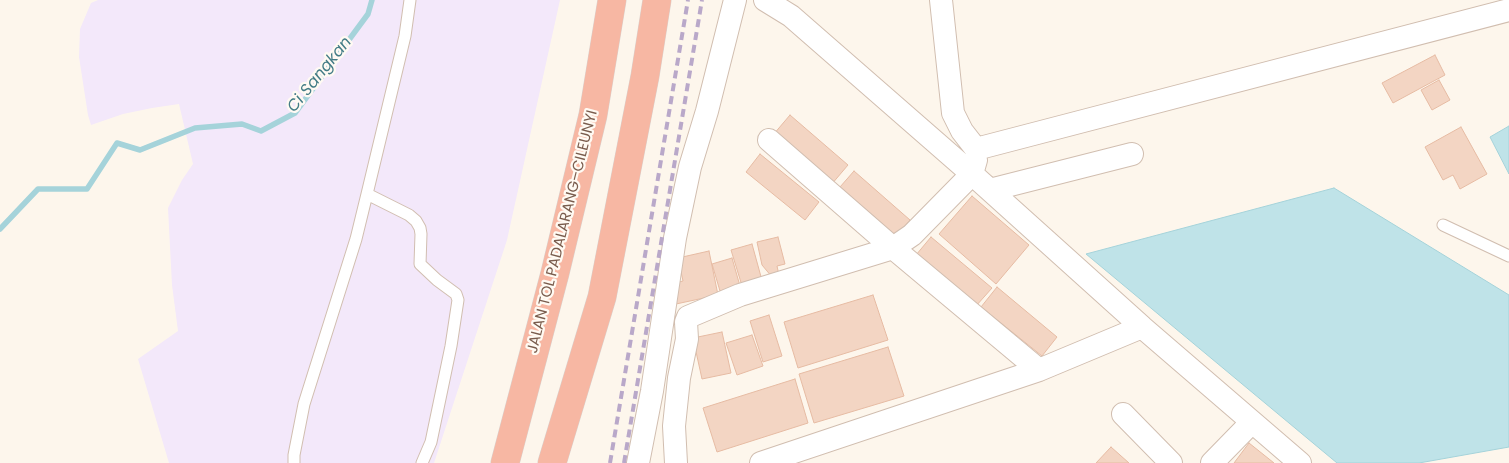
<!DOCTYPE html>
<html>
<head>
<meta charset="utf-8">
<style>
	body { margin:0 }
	canvas { display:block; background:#fdf6ec }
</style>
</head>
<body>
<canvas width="1509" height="463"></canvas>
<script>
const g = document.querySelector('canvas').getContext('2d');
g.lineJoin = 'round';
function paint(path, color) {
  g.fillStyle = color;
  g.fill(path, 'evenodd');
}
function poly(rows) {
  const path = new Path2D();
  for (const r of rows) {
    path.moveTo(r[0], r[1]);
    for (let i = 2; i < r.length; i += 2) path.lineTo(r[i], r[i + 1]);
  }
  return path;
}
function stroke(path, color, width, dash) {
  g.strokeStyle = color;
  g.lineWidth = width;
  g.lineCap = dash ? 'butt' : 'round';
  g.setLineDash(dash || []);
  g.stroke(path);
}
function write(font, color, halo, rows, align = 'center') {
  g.font = font + ' Poppins,sans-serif';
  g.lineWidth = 4.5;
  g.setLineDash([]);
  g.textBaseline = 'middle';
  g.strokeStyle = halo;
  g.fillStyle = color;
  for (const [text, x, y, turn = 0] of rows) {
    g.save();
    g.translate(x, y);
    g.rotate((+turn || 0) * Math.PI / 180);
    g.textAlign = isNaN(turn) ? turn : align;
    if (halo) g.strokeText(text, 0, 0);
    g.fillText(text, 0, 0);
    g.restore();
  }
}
const education = poly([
	[98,0,560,0,507,240,434,463,169,463,138,359,178,331,172,285,168,208,182,180,193,164,179,104,152,108,123,114,91,125,88,115,79,57,80,29,91,3]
]);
const water = poly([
	[1509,126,1509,174,1490,137,1509,126],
	[1334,188,1509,295,1509,447,1419,463,1337,463,1086,254,1334,188]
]);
const stream = poly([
	[0,229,38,189,87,189,117,143,140,150,195,128,242,124,261,131,295,113,368,14,372,0]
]);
const building = poly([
	[1435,55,1445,75,1393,103,1382,83,1435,55],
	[1439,80,1450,100,1432,110,1421,90,1439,80],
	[790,115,848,165,831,185,773,135,790,115],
	[1461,127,1487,174,1460,189,1453,175,1443,180,1425,147,1461,127],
	[760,154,819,202,805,220,746,172,760,154],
	[854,171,910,220,896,236,840,187,854,171],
	[972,196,1029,245,996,284,939,234,972,196],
	[778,237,785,264,777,266,779,275,772,277,762,265,757,242,778,237],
	[931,237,992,288,976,306,916,255,931,237],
	[752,244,763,284,743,289,731,250,752,244],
	[709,251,718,295,676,304,671,284,683,281,678,258,709,251],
	[732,258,740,286,720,291,712,264,732,258],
	[997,287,1057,337,1042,356,981,307,997,287],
	[873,295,888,340,798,368,784,322,873,295],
	[769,315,782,356,763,362,750,321,769,315],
	[722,332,731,373,702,379,693,338,722,332],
	[752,335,763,366,737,375,726,343,752,335],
	[888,347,904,396,814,423,799,374,888,347],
	[795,379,808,423,717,452,703,408,795,379],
	[1249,443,1274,463,1234,463,1249,443],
	[1111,447,1129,463,1096,463,1111,447]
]);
const lane = poly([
	[367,194,409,215,416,221,420,228,421,234,420,264,437,280,456,294,458,300,451,346,431,442,422,463],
	[1443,225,1509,256],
	[294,463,294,455,304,404,356,239,367,194,405,36,410,0]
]);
const street = poly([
	[765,0,791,16,972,174,1142,327,1300,463],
	[941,0,953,113,962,131,976,149,1509,10],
	[769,140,893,248,1039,370],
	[990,190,1132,154],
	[1123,414,1171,463],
	[638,463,652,391,675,238,690,167,707,111,735,0],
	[676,463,674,426,679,378,687,339,686,322,688,317,740,295,893,248,912,235,972,174,976,160],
	[761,463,1039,370,1142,327],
	[1212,463,1252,422]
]);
const highway = poly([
	[505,463,555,273,593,115,612,0],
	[552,463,602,297,645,76,657,0]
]);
const rail = poly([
	[610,463,688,0],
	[624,463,702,0]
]);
const streetNames = [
	["JALAN TOL PADALARANG–CILEUNYI",563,232,-76]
];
const waterNames = [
	["Ci Sangkan",320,75,-51]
];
paint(education, '#f3e8fa');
paint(water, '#bfe3e8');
stroke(water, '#a5d3da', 1);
stroke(stream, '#a5d3da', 5.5);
paint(building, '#f3d5c3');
stroke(building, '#e6bba3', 1);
stroke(lane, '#d1beb0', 13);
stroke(street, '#d1beb0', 24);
stroke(highway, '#dad1cd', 29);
stroke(lane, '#fff', 11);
stroke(street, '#fff', 22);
stroke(highway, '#f7b7a3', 28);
stroke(rail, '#b9a8c9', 4, [8, 5]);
write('15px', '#7a5c4d', '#fffaf3', streetNames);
write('italic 16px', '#437c86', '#fffaf3', waterNames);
</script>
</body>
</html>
